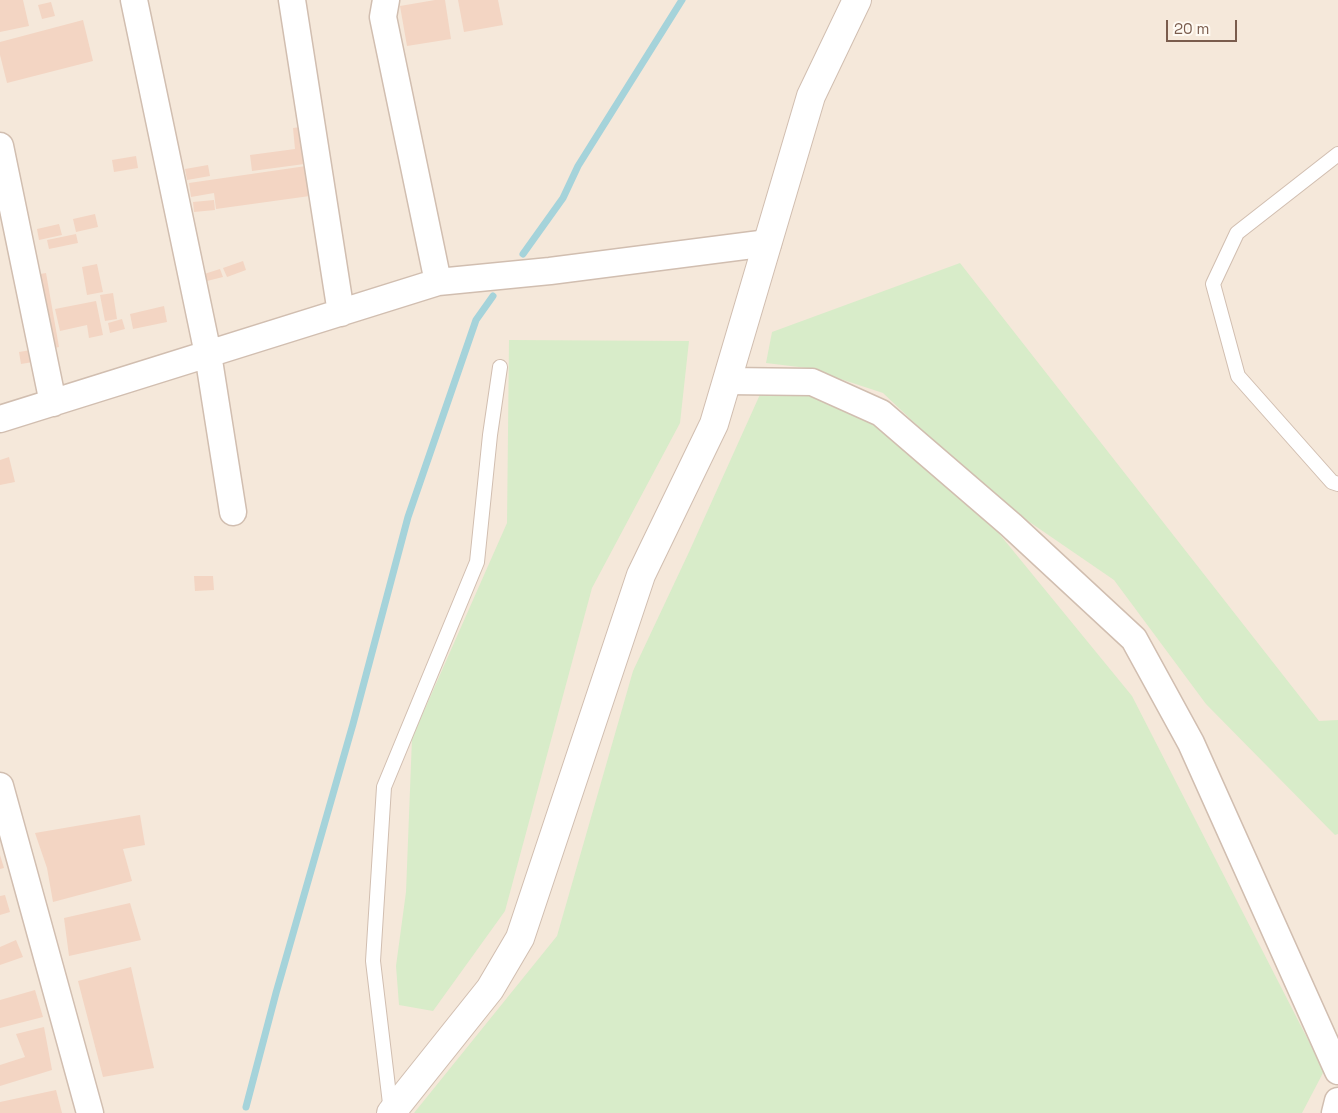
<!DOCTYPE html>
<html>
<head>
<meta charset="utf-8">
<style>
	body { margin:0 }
	#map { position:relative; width:1338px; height:1113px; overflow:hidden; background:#fdf6ec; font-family:"Space Grotesk",sans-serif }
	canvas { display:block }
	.scale { position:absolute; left:1166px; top:20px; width:71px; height:22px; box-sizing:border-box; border:2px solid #7a5c4d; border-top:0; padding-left:6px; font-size:15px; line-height:18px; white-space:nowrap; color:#7a5c4d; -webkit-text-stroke:4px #fffaf3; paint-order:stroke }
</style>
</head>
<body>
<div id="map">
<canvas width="1338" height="1113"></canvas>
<div class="scale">20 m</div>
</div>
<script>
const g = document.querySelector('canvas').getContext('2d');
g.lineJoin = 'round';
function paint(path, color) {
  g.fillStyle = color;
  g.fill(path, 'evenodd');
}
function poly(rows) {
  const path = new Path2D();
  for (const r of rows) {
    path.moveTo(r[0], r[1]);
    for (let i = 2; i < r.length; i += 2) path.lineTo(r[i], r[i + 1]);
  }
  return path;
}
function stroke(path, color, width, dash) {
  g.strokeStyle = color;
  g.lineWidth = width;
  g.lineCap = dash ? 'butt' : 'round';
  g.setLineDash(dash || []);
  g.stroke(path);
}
const residential = poly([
	[0,0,1338,0,1338,1113,0,1113]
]);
const green = poly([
	[960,263,1319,721,1338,720,1338,834,1335,835,1206,704,1114,580,993,497,883,393,807,368,766,363,772,332],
	[509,340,689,341,680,423,592,588,505,911,433,1011,399,1005,396,966,406,892,412,738,507,523],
	[762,390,832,393,974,503,1132,696,1324,1071,1302,1113,414,1113,557,936,633,671,689,552]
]);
const stream = poly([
	[523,254,563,198,578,166,682,0],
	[246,1107,276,993,353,724,408,517,476,320,493,296]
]);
const building = poly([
	[0,0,23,0,29,26,0,32],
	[435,0,445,0,451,39,407,46,400,6],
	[458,0,498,0,503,25,464,32],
	[51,2,55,16,42,19,38,5],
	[83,20,93,61,7,83,0,55,0,42],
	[307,126,312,163,252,171,250,155,295,149,293,128],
	[136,156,138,168,114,172,112,160],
	[208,165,210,176,187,180,185,169],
	[313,165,317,195,216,209,214,193,191,197,189,183],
	[214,200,215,210,194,212,193,202],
	[95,214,98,227,76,232,73,219],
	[59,224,62,235,39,240,37,229],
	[76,234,78,243,49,249,47,240],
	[243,261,246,270,227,277,223,268],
	[97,264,103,292,87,295,82,267],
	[220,269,223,277,203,282,201,275],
	[46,273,59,347,47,350,34,275],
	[113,293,117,319,105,321,100,295],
	[96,301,103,335,89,338,87,325,60,331,55,309],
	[164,306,167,322,133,329,130,314],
	[122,319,125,329,110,333,108,323],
	[31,350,33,362,21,364,19,352],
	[9,457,15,482,0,485,0,460],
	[194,576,213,576,214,590,195,591],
	[140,815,145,845,123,849,132,881,53,902,47,868,35,833],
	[0,855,4,868,0,869],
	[5,895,10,912,0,915,0,896],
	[130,903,141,940,69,956,64,918],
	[16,940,23,957,0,965,0,947],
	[131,967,154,1068,103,1077,78,981],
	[35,990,43,1017,0,1028,0,1000],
	[44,1027,52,1070,0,1086,0,1065,25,1057,16,1034],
	[56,1090,62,1113,0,1113,0,1102]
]);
const service = poly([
	[1338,154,1237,233,1213,284,1238,376,1332,482,1338,484],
	[391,1112,373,961,384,787,477,562,490,435,500,367]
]);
const minor = poly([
	[134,0,208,354,233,512],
	[292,0,341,313],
	[386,0,383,17,438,282],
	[0,146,53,403],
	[727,381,812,382,881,413,1011,525,1134,639,1191,743,1338,1071],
	[0,419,438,282,550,271,768,243],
	[0,786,90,1113],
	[1335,1113,1338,1101]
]);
const tertiary = poly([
	[391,1113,490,989,520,938,641,575,714,424,811,96,857,0]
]);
paint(residential, '#f5e8da');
paint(green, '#d8ecc9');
stroke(stream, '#a5d3da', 7);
paint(building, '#f3d5c3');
stroke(service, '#d1beb0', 16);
stroke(minor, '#d1beb0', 29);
stroke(tertiary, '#d1beb0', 30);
stroke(service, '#fff', 14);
stroke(minor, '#fff', 26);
stroke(tertiary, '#fff', 28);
</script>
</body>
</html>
